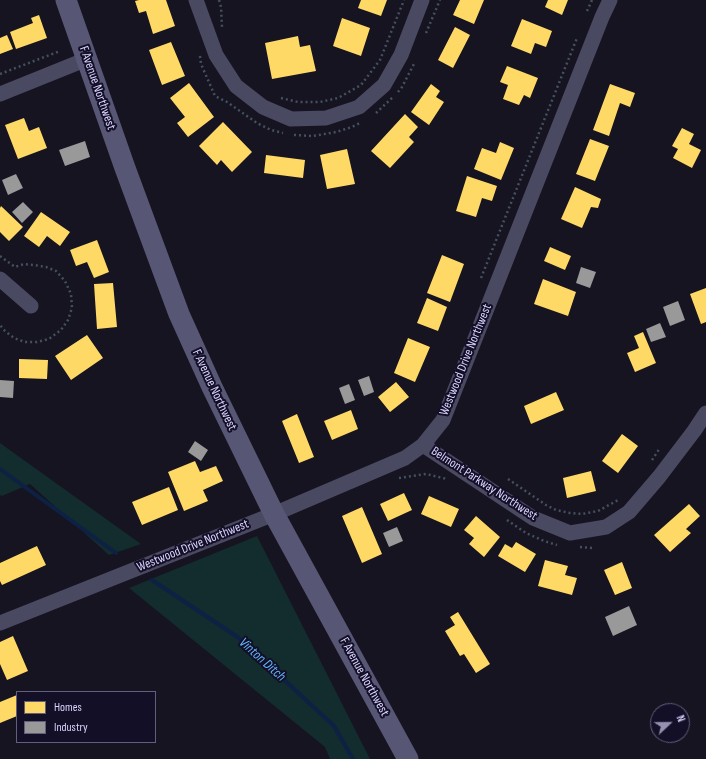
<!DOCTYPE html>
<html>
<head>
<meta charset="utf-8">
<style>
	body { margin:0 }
	#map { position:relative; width:706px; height:759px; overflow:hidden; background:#161421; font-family:"Sofia Sans Condensed",sans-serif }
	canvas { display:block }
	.legend { position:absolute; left:16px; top:691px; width:140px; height:52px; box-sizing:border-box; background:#130f26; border:1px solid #625e7d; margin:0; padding:5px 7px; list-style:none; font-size:12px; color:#d9d4ff }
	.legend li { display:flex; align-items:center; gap:8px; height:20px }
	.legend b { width:20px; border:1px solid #625e7d }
	.north { position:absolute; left:650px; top:703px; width:40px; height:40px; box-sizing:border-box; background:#130f26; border:1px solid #625e7d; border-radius:50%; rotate:68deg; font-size:11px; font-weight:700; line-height:16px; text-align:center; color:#d9d4ff }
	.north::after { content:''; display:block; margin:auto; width:14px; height:18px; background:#9591b1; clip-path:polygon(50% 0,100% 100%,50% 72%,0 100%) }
</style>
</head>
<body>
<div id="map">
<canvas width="706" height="759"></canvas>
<ul class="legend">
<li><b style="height:11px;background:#ffd966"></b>Homes</li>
<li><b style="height:11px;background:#999"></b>Industry</li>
</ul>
<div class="north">N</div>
</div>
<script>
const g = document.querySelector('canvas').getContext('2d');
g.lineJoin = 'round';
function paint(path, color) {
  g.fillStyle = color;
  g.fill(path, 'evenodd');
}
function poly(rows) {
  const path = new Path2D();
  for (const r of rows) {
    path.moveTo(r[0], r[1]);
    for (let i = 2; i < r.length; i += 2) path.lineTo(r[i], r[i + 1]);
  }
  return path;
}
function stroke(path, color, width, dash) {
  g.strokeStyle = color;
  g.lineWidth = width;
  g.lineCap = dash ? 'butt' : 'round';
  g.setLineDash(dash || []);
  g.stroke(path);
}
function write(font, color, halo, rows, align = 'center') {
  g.font = font + ' "Sofia Sans Condensed",sans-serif';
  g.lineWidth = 4;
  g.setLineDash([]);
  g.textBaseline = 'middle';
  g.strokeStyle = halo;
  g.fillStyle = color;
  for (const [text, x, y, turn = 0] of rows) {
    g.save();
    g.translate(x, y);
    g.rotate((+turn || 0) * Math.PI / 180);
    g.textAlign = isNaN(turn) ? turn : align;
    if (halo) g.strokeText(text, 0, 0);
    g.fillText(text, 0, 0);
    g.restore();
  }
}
const green = poly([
	[0,443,141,544,109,555,30,484,2,496,0,495],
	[257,536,370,759,330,759,325,747,129,588]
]);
const homes = poly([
	[139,0,166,0,175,26,153,34,146,11,139,13,135,1],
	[361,0,387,0,381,16,358,8],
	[460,0,484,0,474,24,453,15],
	[548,0,568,0,562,15,545,7],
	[39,15,47,38,16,49,10,32,33,23,31,18],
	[342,18,370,28,361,56,333,46],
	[522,19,552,31,546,47,535,43,531,54,511,46],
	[455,27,470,35,453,68,438,60],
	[7,35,13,49,0,54,0,38],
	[298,36,300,47,310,45,316,71,272,79,265,43],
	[171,42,185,76,162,85,149,50],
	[507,66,538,78,530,98,524,95,519,105,503,99,508,85,500,82],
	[189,83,214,117,188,137,177,123,185,117,170,98],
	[431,84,440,91,436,97,444,102,429,125,411,112],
	[610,84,635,93,630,107,620,103,609,136,593,130],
	[405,114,418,127,409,137,414,142,390,168,371,151],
	[24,118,29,131,39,127,47,148,18,159,5,125],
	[223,122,252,152,232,172,221,160,217,165,199,146],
	[682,128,694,134,689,144,701,150,692,168,673,158,678,149,672,146],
	[590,139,609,146,595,181,576,174],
	[500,142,514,148,501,180,474,169,482,148,496,153],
	[347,149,355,184,327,189,320,155],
	[266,155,305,160,303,178,264,173],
	[467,176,497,186,492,201,482,198,476,217,456,211],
	[575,187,601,199,598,208,591,207,582,228,561,219],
	[1,206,23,227,9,241,0,232,0,208],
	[41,212,70,232,60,246,47,236,39,247,24,236],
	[97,240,109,272,94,278,87,262,76,266,70,250],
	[550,247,571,256,565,270,544,261],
	[442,255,464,264,450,302,427,293],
	[543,279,576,292,568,316,534,304],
	[113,283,117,327,97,329,94,284],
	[706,288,706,322,701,324,690,294],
	[427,298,447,307,438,331,417,323],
	[643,332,656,363,635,372,627,353,639,348,634,336],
	[87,335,103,358,71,380,55,356],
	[408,338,430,347,415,382,394,373],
	[19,359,48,360,47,379,19,378],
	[396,382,409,397,390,412,378,397],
	[556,392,564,410,531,424,524,406],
	[351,410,358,429,332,440,324,421],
	[297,414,314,457,299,463,282,421],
	[622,434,638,446,618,473,602,461],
	[195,461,200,472,216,466,223,481,203,490,208,501,184,511,168,472],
	[591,471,596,491,567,498,563,478],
	[169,487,178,510,142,525,132,502],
	[404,493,412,510,388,521,380,504],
	[429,496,459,509,451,527,421,514],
	[689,504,700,516,686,529,691,533,670,552,654,535],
	[362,507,382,554,362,563,342,516],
	[476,516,500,537,484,557,469,544,474,538,464,530],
	[516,542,536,554,525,572,498,556,505,544,512,548],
	[37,546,46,565,2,585,0,581,0,563],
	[545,560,568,566,565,575,577,578,572,595,538,586],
	[622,562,632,588,615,595,604,570],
	[458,612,490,664,476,673,464,654,460,656,445,631,455,625,450,617],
	[13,636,28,671,7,680,0,664,0,642],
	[17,695,17,716,0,723,0,702]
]);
const industry = poly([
	[85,141,90,157,65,166,59,150],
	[16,174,23,188,8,195,2,180],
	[23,202,33,212,22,223,12,212],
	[581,267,596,272,590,288,576,283],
	[678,301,685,320,670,326,663,307],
	[660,323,666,337,651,342,646,329],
	[369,376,374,392,364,396,358,380],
	[0,380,14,381,13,398,0,397],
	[349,384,355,400,345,404,339,388],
	[195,441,208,450,201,461,188,452],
	[397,527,403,541,389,547,383,533],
	[629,606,637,625,613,636,605,617]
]);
const stream = poly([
	[0,469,116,553],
	[152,580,239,638,334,726,353,759]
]);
const path = poly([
	[219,0,221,7,222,27],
	[587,11,592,0],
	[426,33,440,0],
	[200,56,201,64,215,96,227,102,257,123,271,130,283,133],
	[0,74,60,51],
	[398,92,402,87,415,62],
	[281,98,298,102,320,102,338,98,361,85,380,60,404,0],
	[376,113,393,97],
	[294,135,313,136,336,132,352,127,360,123],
	[0,256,15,267,24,264,34,265,46,267,56,271,65,281,71,294,72,308,68,320,61,330,49,339,37,342,25,342,14,338,5,331,0,325],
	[481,278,577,38],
	[652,460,660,448],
	[399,478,426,474,447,479],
	[508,479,546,505,556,510,570,513,582,514,598,511,620,499],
	[507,520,526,533,544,541,557,545],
	[580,547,593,548]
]);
const street = poly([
	[196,0,216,55,236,86,263,107,291,119,326,118,359,107,384,85,401,55,422,0],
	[0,94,87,59],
	[0,279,31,306],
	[423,445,533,518,570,533,606,527,629,512,659,477,694,431,706,413],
	[0,623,274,514,405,458,423,445,443,420,602,17,610,0]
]);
const secondary = poly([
	[66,0,125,168,179,314,212,387,274,514,408,759]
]);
const streetNames = [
	["F Avenue Northwest",97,88,71],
	["Westwood Drive Northwest",466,360,-68],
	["F Avenue Northwest",214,390,65],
	["Belmont Parkway Northwest",484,484,33],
	["Westwood Drive Northwest",193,546,-22],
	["F Avenue Northwest",364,677,61]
];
const waterNames = [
	["Vinton Ditch",262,660,42]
];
paint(green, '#132c2d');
paint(homes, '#ffd966');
paint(industry, '#999');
stroke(stream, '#0d2144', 4);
stroke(path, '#44505f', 2.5, [2, 3]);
stroke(street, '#4a4962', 15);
stroke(secondary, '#575674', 21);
write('13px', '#d9d4ff', '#130f26', streetNames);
write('italic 14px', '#62b6ff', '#130f26', waterNames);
</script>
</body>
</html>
